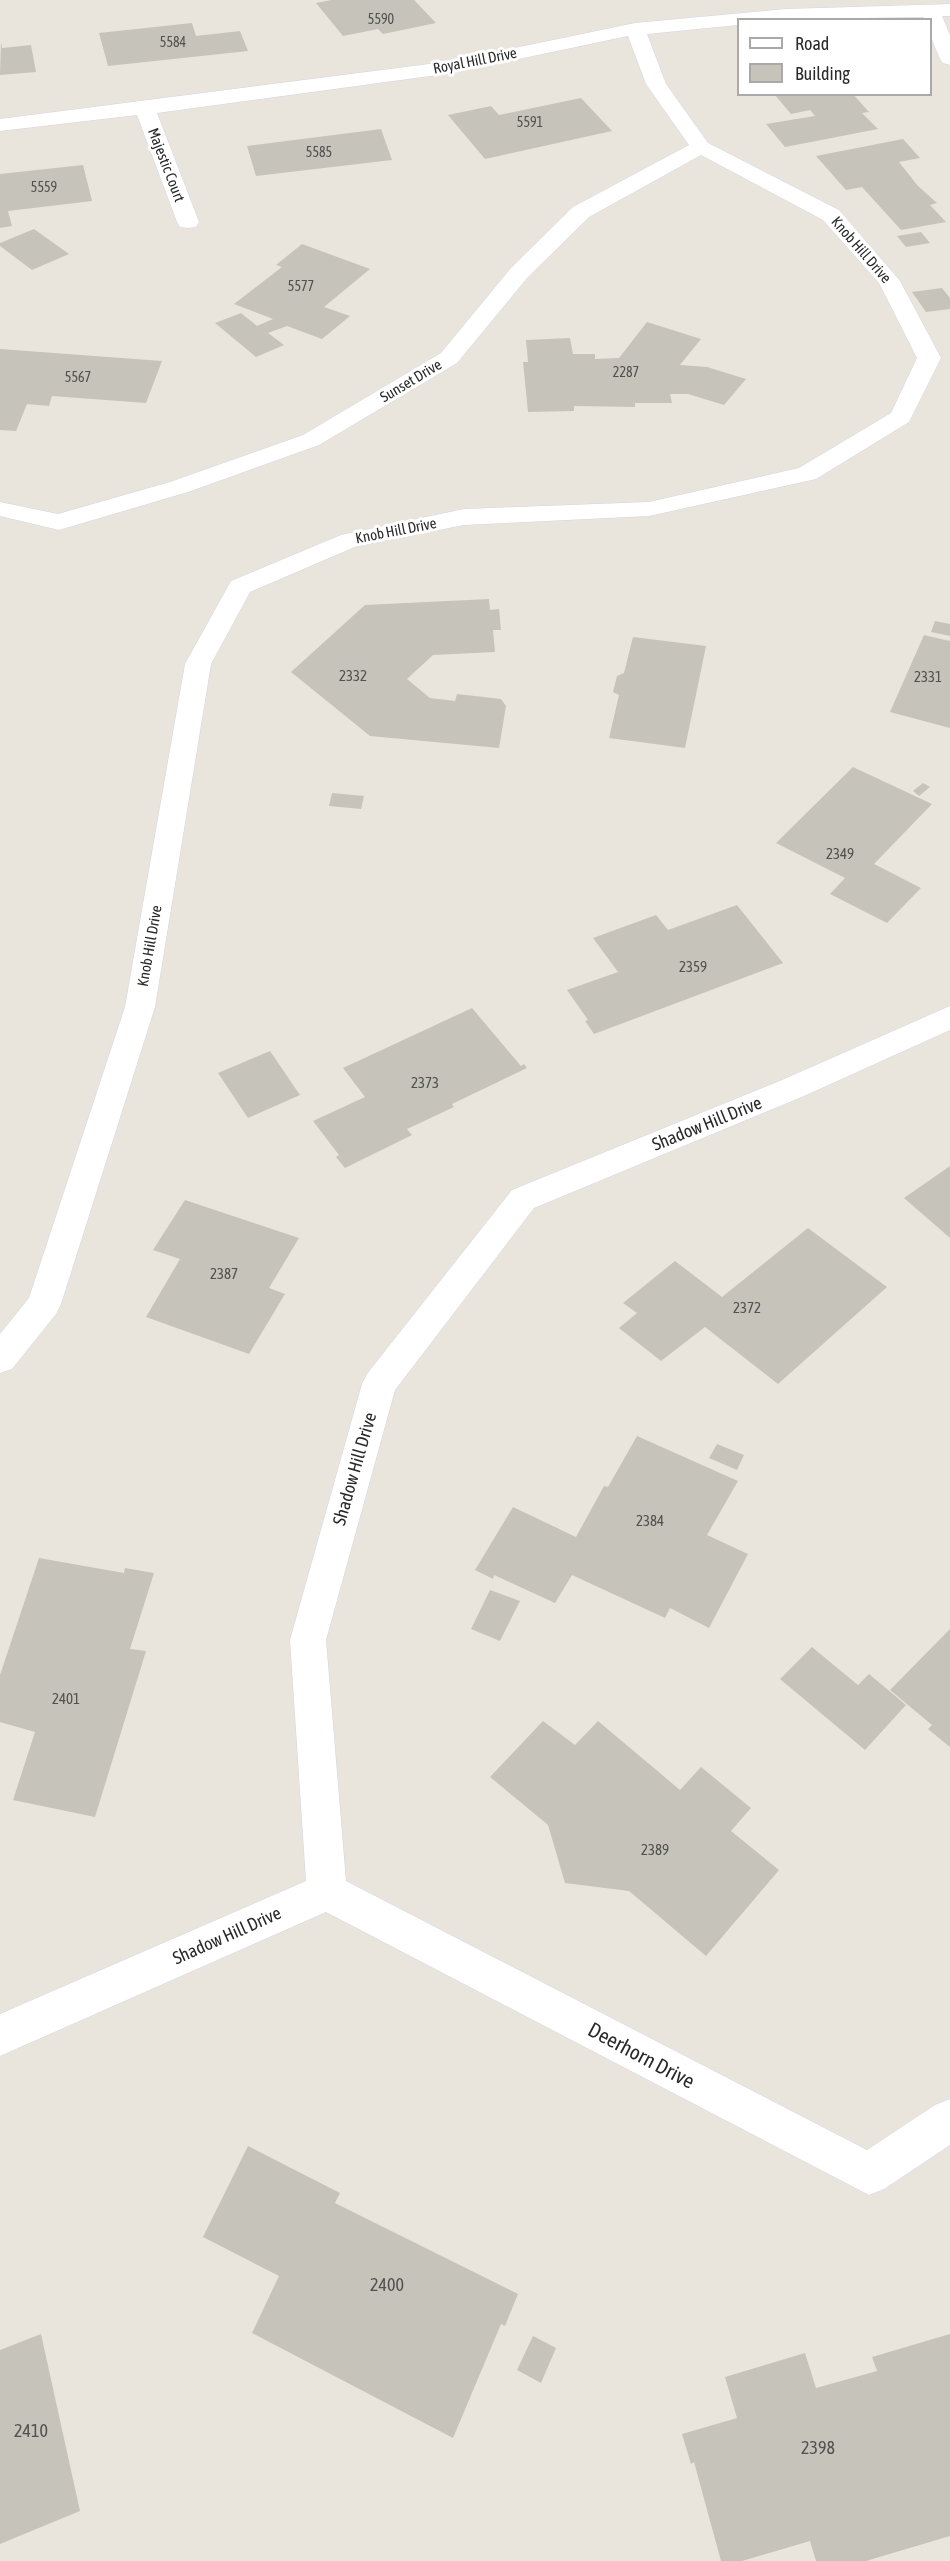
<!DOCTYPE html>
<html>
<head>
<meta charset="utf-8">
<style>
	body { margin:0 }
	#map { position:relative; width:950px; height:2561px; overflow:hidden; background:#eae5dc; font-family:"Asap Condensed",sans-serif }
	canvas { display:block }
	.legend { position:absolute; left:737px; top:18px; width:195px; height:78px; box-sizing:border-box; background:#fff; border:2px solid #a9a9a9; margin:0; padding:8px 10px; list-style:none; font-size:18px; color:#292929 }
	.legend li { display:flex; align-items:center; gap:12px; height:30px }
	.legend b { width:30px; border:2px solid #a9a9a9 }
</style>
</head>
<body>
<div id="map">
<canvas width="950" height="2561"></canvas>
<ul class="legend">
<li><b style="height:8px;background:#fff"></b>Road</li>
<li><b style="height:16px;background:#c6c3bb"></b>Building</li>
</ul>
</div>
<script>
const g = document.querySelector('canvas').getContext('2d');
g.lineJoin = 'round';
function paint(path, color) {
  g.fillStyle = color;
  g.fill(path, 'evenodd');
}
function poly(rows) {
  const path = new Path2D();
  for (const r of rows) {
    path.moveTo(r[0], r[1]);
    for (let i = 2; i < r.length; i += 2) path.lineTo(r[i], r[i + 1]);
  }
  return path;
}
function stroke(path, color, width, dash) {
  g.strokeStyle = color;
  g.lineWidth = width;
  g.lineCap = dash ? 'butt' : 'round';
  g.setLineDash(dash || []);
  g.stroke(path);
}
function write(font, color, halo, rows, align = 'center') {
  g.font = font + ' "Asap Condensed",sans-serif';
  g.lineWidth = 6;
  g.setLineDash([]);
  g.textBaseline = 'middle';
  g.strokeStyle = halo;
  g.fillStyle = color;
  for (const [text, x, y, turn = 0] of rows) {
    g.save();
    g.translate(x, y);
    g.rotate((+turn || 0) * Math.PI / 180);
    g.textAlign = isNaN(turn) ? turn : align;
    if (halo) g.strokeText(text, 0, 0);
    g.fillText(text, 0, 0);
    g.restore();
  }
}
const building = poly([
	[331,0,414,0,436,23,383,34,378,29,343,36,316,3],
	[192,23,196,36,240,31,248,51,108,66,99,33],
	[1,42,2,48,31,45,36,72,0,75],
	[853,94,869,112,862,113,878,129,785,147,766,124,815,116,810,110,791,114,775,95],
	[581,98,612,131,485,159,448,115,491,106,499,115],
	[381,129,392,160,256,176,247,146],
	[903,139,920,158,899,162,918,186,937,203,930,205,946,222,901,230,862,187,846,190,816,156],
	[83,165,92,201,8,211,12,226,0,228,0,174],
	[34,229,69,254,32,270,0,246,0,243],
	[921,232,930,243,906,247,897,236],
	[302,244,370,269,324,307,350,316,322,339,287,326,268,333,284,345,256,357,215,323,241,313,257,326,273,319,234,304,282,267,276,265],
	[942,288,950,298,950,309,926,312,912,292],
	[647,322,701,339,680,365,707,367,746,379,724,405,688,394,670,394,672,403,635,403,635,407,574,406,574,411,528,412,523,362,528,362,526,340,570,338,573,354,595,354,595,359,619,358],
	[0,349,162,361,146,403,52,396,49,406,27,404,16,431,0,430],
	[489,599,490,610,499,609,501,630,493,630,495,652,433,655,407,679,430,698,455,701,457,694,501,699,506,706,499,748,370,736,291,672,365,605],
	[935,621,950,624,950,636,931,632],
	[924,635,950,641,950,728,890,712],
	[633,637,706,646,685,748,609,738,619,695,613,692,617,676,624,673],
	[853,767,932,804,874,864,921,888,887,923,830,894,845,878,776,843],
	[923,783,930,787,919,796,913,791],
	[332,793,364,796,361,809,329,806],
	[737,905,783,963,594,1034,585,1021,588,1020,567,990,618,972,593,938,656,915,668,930],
	[472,1008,521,1066,524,1064,527,1068,452,1104,454,1107,407,1129,412,1135,345,1168,336,1157,339,1155,313,1121,365,1097,343,1068],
	[270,1051,300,1095,248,1118,218,1073],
	[950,1166,950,1238,904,1198],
	[185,1200,299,1238,269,1288,285,1294,249,1354,146,1317,180,1259,153,1250],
	[808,1228,887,1287,778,1384,705,1327,661,1361,619,1328,637,1313,623,1303,675,1261,722,1297],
	[637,1436,738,1481,707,1535,748,1554,709,1628,670,1608,665,1618,572,1575,555,1603,494,1575,493,1579,475,1570,513,1507,576,1537,604,1486,608,1487],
	[717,1444,744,1455,737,1470,709,1458],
	[39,1558,124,1573,125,1568,154,1573,130,1649,146,1651,95,1817,13,1800,35,1732,0,1722,0,1675],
	[490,1590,520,1601,500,1641,471,1629],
	[950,1629,950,1747,928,1729,932,1725,890,1690],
	[812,1647,858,1685,869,1674,906,1705,865,1750,780,1679],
	[543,1721,575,1745,598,1721,680,1790,701,1767,751,1808,731,1831,779,1870,706,1956,629,1891,565,1883,548,1825,490,1777],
	[248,2146,340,2193,335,2203,518,2294,505,2326,501,2324,453,2438,252,2333,279,2276,203,2237],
	[41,2334,80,2511,0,2544,0,2350],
	[950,2334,950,2536,866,2561,816,2561,810,2541,742,2561,721,2561,694,2462,691,2464,682,2434,737,2418,725,2377,805,2353,816,2388,877,2371,872,2357],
	[533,2336,556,2348,541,2383,517,2370]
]);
const minor = poly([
	[950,4,950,16,942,16,950,35,950,65,943,63,940,59,930,35,930,20,924,20,923,17,738,20,738,25,647,34,666,84,708,143,839,210,900,281,941,358,909,422,816,479,649,516,464,525,357,546,250,592,211,664,155,1007,61,1304,56,1314,12,1369,0,1373,0,1334,29,1298,125,1007,185,664,231,581,341,535,464,509,649,502,799,468,891,413,917,358,879,283,823,220,701,155,589,217,527,278,457,363,319,445,188,492,59,530,0,516,0,502,58,514,170,482,303,435,441,353,511,268,573,207,689,145,646,84,628,36,452,73,157,113,199,222,196,227,188,228,180,227,177,222,137,115,0,131,0,119,452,61,635,23,786,9,950,4],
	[950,1006,950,1030,804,1096,534,1208,395,1390,326,1640,346,1881,867,2150,935,2105,950,2099,950,2145,884,2189,869,2195,326,1912,0,2056,0,2014,306,1881,290,1640,362,1384,367,1374,512,1190,782,1080,950,1006]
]);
const farNumbernames = [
	["5590",381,20],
	["5584",173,43],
	["5591",530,123],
	["5585",319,153],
	["5559",44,188],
	["5577",301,287],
	["2287",626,373],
	["5567",78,378]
];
const farStreetnames = [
	["Royal Hill Drive",475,61,-11],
	["Majestic Court",166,165,69],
	["Knob Hill Drive",861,250,49],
	["Sunset Drive",411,381,-31],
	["Knob Hill Drive",396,531,-11],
	["Knob Hill Drive",150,946,-80]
];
const numberNames = [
	["2332",353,676],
	["2331",928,677],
	["2349",840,854],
	["2359",693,967],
	["2373",425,1083],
	["2387",224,1274],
	["2372",747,1308],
	["2384",650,1521],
	["2401",66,1699],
	["2389",655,1850]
];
const streetNames = [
	["Shadow Hill Drive",707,1124,-22],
	["Shadow Hill Drive",355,1469,-74],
	["Shadow Hill Drive",227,1936,-24]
];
const nearNumbernames = [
	["2400",387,2285],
	["2410",31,2431],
	["2398",818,2448]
];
const nearStreetnames = [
	["Deerhorn Drive",641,2056,28]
];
paint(building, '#c6c3bb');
stroke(minor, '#d2d4e1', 1);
paint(minor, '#fff');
write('14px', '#50504e', null, farNumbernames);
write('15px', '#292929', '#fff', farStreetnames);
write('15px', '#50504e', null, numberNames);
write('18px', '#292929', '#fff', streetNames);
write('18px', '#50504e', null, nearNumbernames);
write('21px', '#292929', '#fff', nearStreetnames);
</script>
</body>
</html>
